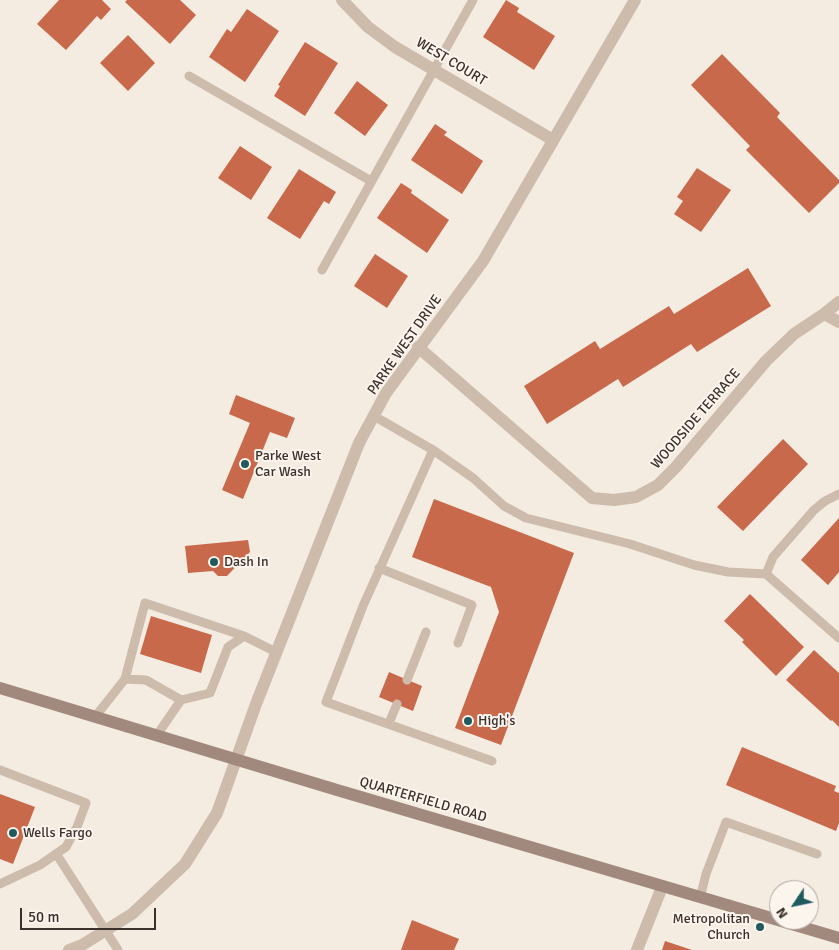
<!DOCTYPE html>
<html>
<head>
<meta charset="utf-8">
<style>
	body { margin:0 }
	#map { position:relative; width:839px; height:950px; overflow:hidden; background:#f4ebe1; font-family:Signika,sans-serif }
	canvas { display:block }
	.north { position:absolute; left:769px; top:880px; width:50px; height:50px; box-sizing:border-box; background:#fbf5ee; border:1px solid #aea6a0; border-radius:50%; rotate:236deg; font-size:14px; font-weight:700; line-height:20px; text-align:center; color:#3b302b }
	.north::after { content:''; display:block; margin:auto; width:18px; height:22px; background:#1f5a5e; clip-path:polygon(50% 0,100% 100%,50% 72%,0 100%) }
	.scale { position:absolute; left:20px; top:908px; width:136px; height:22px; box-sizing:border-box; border:2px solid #3b302b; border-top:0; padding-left:6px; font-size:15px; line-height:18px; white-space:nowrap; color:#3b302b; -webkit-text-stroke:4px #fbf5ee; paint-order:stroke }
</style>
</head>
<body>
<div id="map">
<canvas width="839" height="950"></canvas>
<div class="north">N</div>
<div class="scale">50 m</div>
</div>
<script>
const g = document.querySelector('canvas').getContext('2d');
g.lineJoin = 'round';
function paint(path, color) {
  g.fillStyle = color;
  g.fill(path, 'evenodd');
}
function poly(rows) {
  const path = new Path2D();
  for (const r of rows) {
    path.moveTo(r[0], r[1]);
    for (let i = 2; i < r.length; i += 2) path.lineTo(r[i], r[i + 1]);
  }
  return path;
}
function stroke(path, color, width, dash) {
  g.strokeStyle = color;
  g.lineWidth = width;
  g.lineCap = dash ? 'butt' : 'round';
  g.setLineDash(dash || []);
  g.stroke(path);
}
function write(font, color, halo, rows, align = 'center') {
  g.font = font + ' Signika,sans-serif';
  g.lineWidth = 4;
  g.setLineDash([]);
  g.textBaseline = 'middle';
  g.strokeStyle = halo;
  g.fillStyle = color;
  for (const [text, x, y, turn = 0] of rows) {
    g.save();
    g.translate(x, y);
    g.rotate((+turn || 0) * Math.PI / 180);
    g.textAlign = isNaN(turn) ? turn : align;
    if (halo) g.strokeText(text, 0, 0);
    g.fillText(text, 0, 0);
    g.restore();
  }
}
const building = poly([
	[59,0,102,0,111,9,101,20,97,16,66,50,37,24],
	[127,0,180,0,196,15,170,44,125,2],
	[506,0,519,8,517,12,555,36,534,70,483,37],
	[247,9,279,31,245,82,209,57,227,29,231,32],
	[128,35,155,63,128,91,100,63],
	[305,42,338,63,305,116,274,96,280,86,278,85],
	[722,54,780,113,777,117,839,180,839,183,809,213,746,150,750,146,691,85],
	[357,81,388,105,365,136,334,113],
	[435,124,447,132,444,135,483,161,462,194,411,160],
	[240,146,272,167,251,200,218,178],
	[697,168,731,190,701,232,674,214,683,201,677,197],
	[299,169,336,192,329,204,324,201,300,239,267,218],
	[401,183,412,190,411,193,449,220,427,253,377,218],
	[375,254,408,276,387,308,354,286],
	[748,268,771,306,697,352,691,344,623,387,618,379,547,424,524,386,595,341,600,349,669,306,674,314],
	[236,395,295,418,287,438,270,432,243,499,222,490,250,423,229,414],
	[783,439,808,464,743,531,717,507],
	[434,499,574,553,501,745,455,728,499,612,491,587,412,557],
	[839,518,839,572,828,585,801,560],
	[248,540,250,552,227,576,218,576,213,571,188,573,185,546],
	[750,594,804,647,776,676,742,642,744,640,724,621],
	[151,616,212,635,201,673,140,654],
	[814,650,839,673,839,727,832,720,831,721,786,680],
	[389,672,422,686,413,711,379,697],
	[742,747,836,786,834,791,839,793,839,823,836,831,726,785],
	[0,794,35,807,13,864,0,859],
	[412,920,459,939,454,950,401,950],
	[665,941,692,950,662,950]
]);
const service = poly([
	[189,76,371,181],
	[322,270,473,0],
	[374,416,433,450,473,478,504,506,526,518,630,544,694,565,728,572,766,574,839,638],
	[433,450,363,606,326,702,492,761],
	[379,568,472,605,458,643],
	[766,574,773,557,814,510,825,501,839,494],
	[125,679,145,603,244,636],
	[407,680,426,632],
	[95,717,125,679,146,680,181,700],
	[389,723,397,704],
	[157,735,181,700,210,693,228,647,244,636,276,652],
	[0,770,86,803,77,827,66,847,40,865,0,884],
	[57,855,118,950],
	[700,898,706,874,726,822,817,854]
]);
const minor = poly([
	[342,0,368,27,395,47,553,140],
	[824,314,839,302],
	[418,347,592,498,614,500,636,497,658,485,676,467,766,361,794,334,824,314,839,322],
	[69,950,82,945,132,914,185,864,217,813,256,704,359,443,386,393,483,261,635,0],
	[637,950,662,887]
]);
const secondary = poly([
	[0,688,337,790,839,938]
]);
const markers = [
	[245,464,5,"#1f5a5e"],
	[214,562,5,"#1f5a5e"],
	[468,721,5,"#1f5a5e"],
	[13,833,5,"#1f5a5e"],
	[760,927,5,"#1f5a5e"]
];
const streetNames = [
	["WEST COURT",451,62,31],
	["PARKE WEST DRIVE",405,345,-55],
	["WOODSIDE TERRACE",696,419,-49],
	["QUARTERFIELD ROAD",423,800,16]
];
const poiNames = [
	["Parke West",255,456],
	["Car Wash",255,472],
	["Dash In",224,562],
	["High's",478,721],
	["Wells Fargo",23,833],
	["Metropolitan",750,919,"right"],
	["Church",750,935,"right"]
];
paint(building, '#c8694b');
stroke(service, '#cdbbac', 9);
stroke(minor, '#cdbbac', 12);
stroke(secondary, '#a18a7d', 12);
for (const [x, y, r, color] of markers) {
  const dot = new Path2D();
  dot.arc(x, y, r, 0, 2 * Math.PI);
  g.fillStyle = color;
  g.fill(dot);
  stroke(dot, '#fbf5ee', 2);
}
write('14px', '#3b302b', '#fbf5ee', streetNames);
write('14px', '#3b302b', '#fbf5ee', poiNames, 'left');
</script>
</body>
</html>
